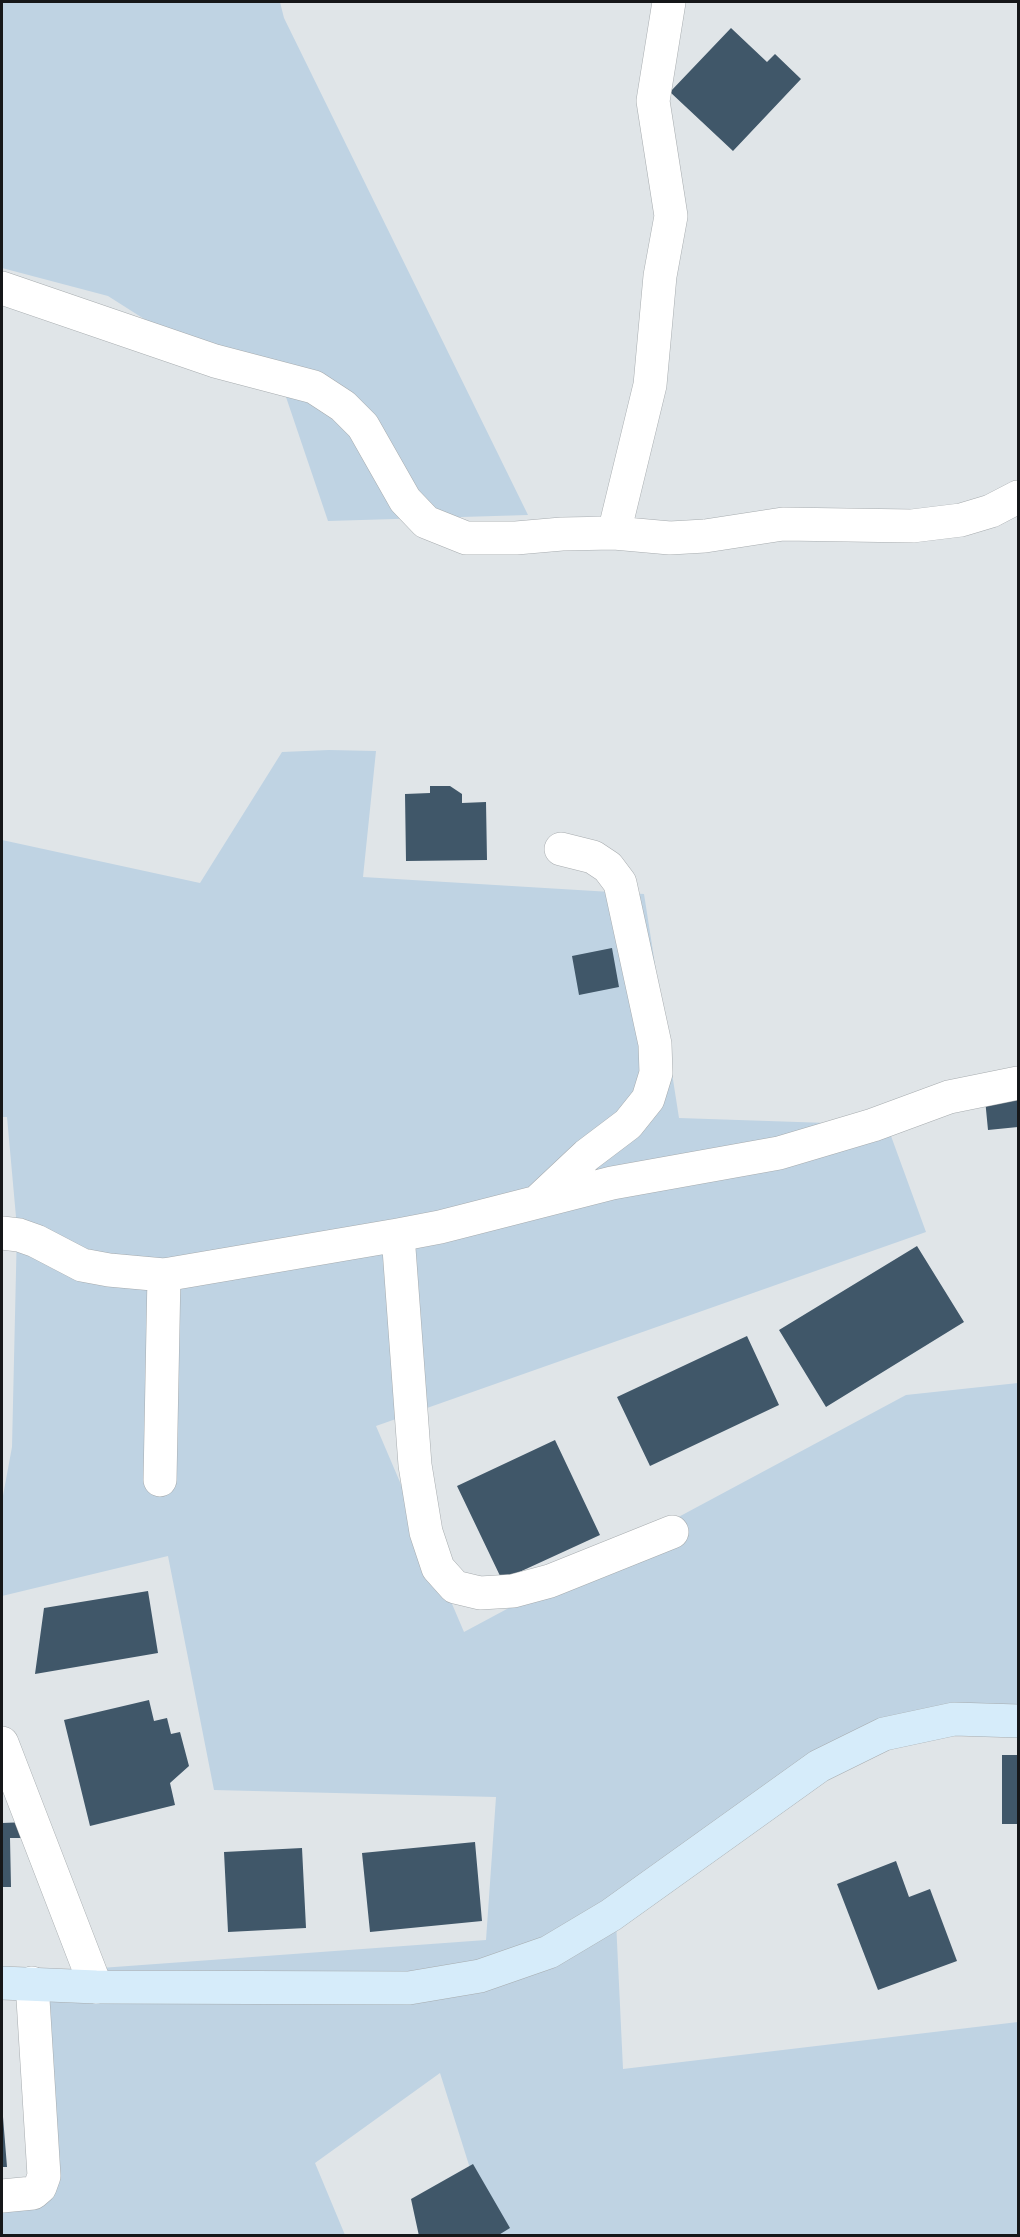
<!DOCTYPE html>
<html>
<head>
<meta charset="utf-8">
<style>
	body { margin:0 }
	#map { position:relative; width:1020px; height:2237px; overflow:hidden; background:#e0e5e8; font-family:"Source Sans 3",sans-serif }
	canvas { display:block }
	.frame { position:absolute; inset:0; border:3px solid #161719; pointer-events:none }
</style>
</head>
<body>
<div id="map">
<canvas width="1020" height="2237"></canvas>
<div class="frame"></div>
</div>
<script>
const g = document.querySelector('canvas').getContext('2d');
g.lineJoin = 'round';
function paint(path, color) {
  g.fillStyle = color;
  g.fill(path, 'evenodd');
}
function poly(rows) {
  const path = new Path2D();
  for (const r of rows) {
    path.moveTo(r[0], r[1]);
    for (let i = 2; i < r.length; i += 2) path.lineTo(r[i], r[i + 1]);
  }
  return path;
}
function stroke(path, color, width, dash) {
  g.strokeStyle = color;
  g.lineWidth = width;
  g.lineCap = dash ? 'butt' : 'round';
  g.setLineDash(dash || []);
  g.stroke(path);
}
const green = poly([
	[2,2,280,2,284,18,528,515,328,521,286,397,228,361,163,331,108,296,2,268],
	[329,750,376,751,363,877,644,894,679,1118,887,1125,926,1232,376,1426,464,1632,906,1395,1018,1383,1018,1717,841,1743,616,1921,623,2069,1018,2022,1018,2235,491,2235,440,2073,315,2163,345,2235,2,2235,2,2190,51,2188,32,1973,486,1940,496,1797,214,1790,168,1556,2,1596,2,1501,12,1447,17,1228,7,1117,2,1117,2,840,200,883,282,752]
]);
const building = poly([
	[731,28,767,62,775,54,801,79,733,151,670,92],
	[430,786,450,786,462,794,462,803,486,802,487,860,406,861,405,794,430,793],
	[612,948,619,987,579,995,572,956],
	[1018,1096,1018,1127,988,1130,985,1099],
	[917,1246,964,1322,826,1407,779,1330],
	[747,1336,779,1405,650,1466,617,1397],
	[555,1440,600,1535,502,1580,457,1486],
	[148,1591,158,1653,35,1674,44,1608],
	[149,1700,154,1721,167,1718,171,1734,180,1732,189,1766,170,1783,175,1805,90,1826,64,1720],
	[1002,1755,1018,1755,1018,1824,1002,1824],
	[27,1822,27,1838,10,1838,11,1887,2,1887,2,1823],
	[475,1842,482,1921,370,1932,362,1853],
	[302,1848,306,1928,228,1932,224,1852],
	[896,1861,909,1897,930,1889,957,1961,878,1990,837,1884],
	[2,2117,3,2117,7,2167,2,2167],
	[473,2164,510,2228,497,2236,419,2236,411,2199]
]);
const street = poly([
	[2,288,215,361,314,387,343,406,363,426,405,500,426,522,466,538,516,538,562,534,614,533,670,538,705,536,783,524,912,526,961,520,991,511,1018,497],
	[614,533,650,385,660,276,671,216,653,101,669,2],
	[537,1202,587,1155,628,1124,648,1099,656,1073,655,1044,620,883,608,867,593,857,561,849],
	[2,1233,19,1235,36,1241,82,1265,109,1270,164,1275,398,1235,440,1227,612,1183,779,1153,873,1125,949,1097,1018,1083],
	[398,1235,415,1465,426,1532,438,1568,455,1587,480,1593,513,1591,550,1581,672,1532],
	[160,1480,164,1275],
	[2,1743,96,1987],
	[2,2196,33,2193,40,2187,44,2176,32,1983]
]);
const secondary = poly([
	[2,1983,96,1987,409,1988,480,1976,549,1952,611,1915,819,1766,884,1734,954,1719,1018,1721]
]);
paint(green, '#bfd3e3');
paint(building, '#405769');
stroke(street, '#a7acaf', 34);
stroke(secondary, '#a7acaf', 34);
stroke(street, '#fff', 33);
stroke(secondary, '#d6ecfa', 33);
</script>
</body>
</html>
